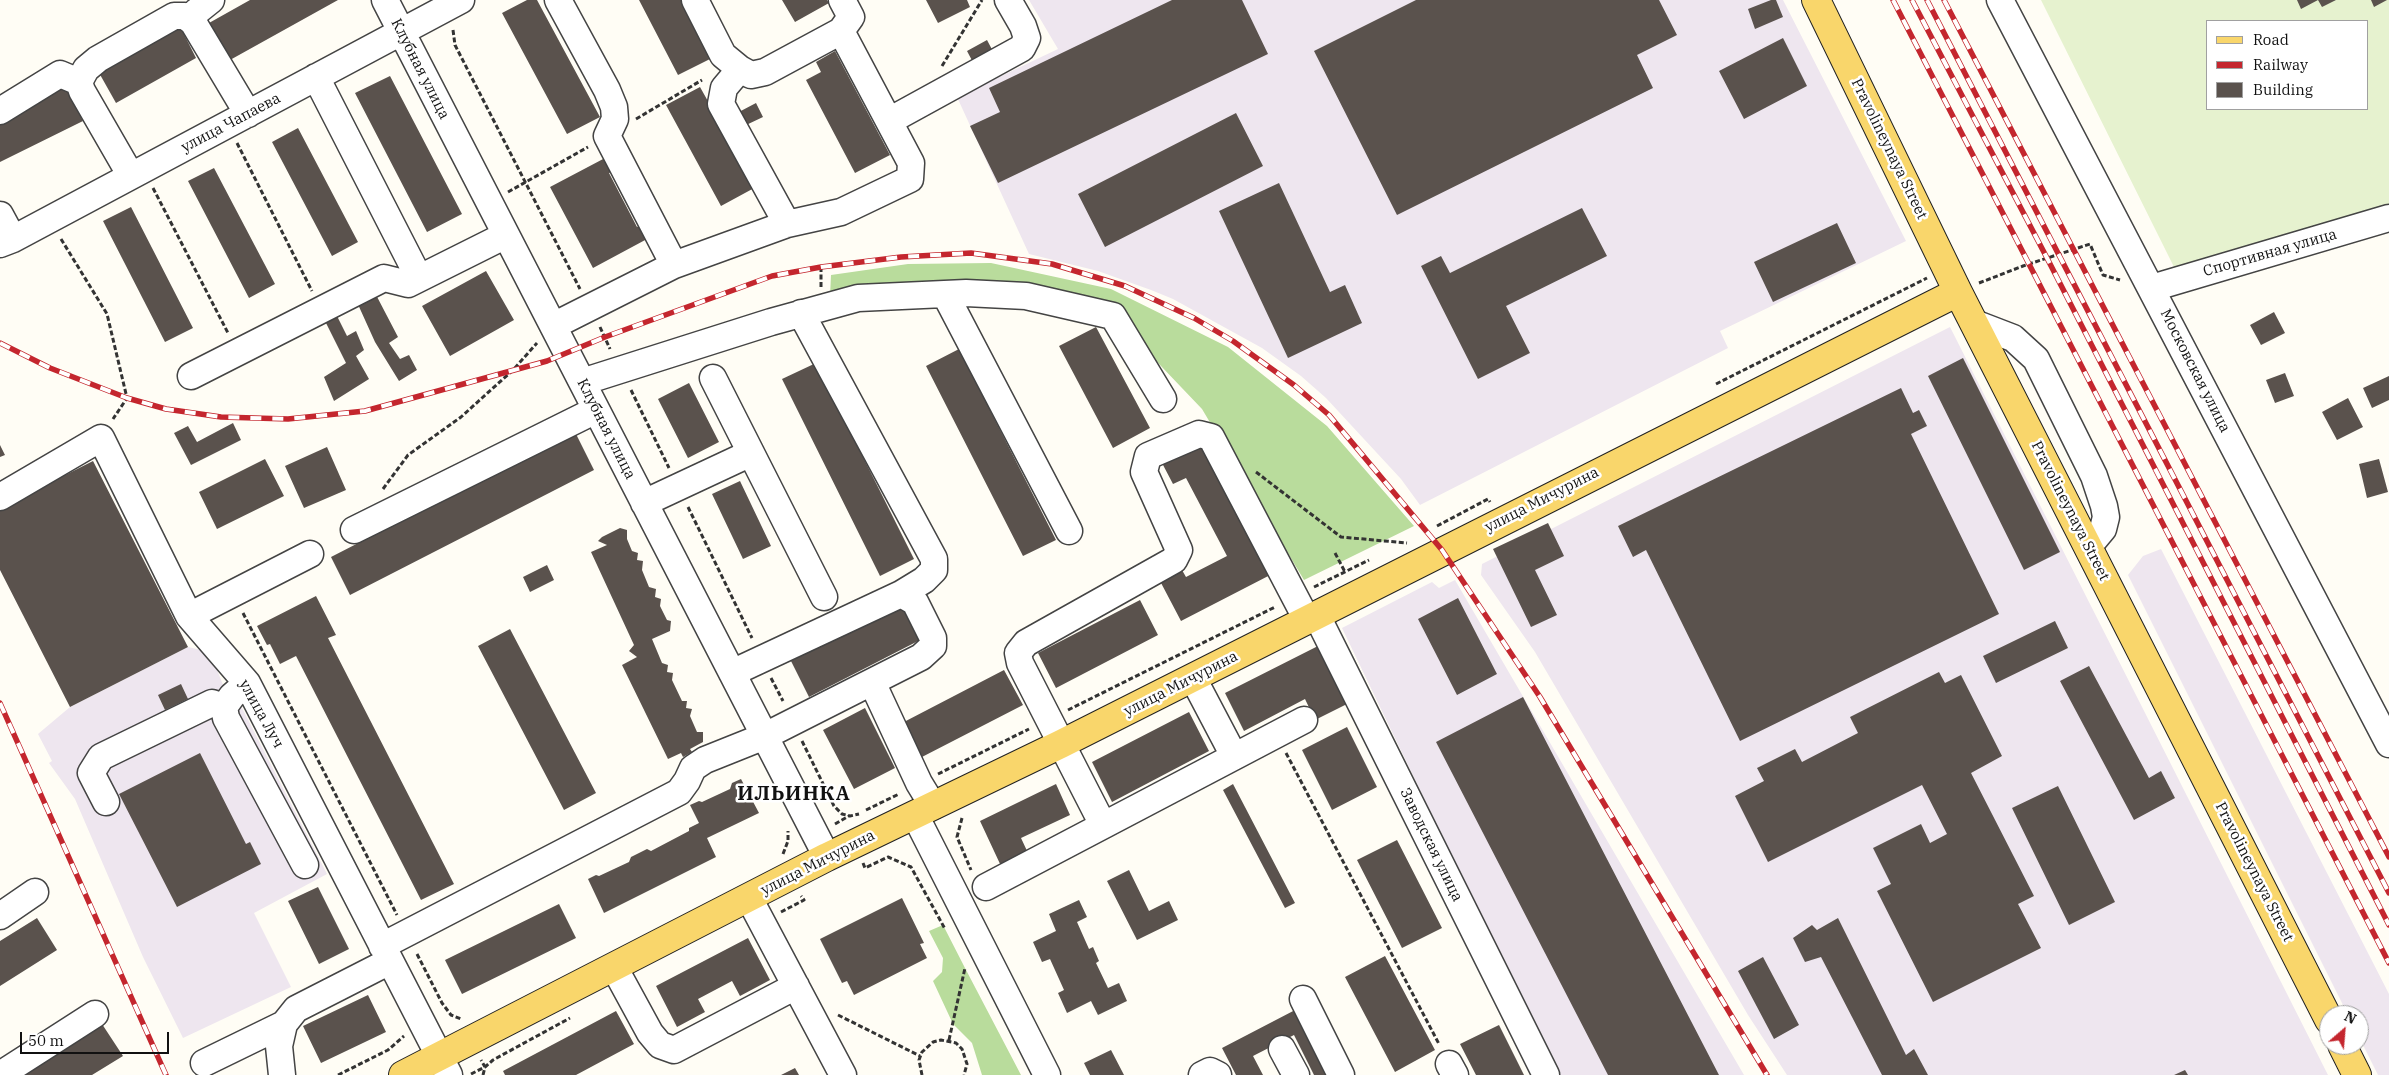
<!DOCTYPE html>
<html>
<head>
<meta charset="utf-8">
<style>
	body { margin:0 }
	#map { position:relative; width:2389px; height:1075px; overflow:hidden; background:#fffdf5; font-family:"IBM Plex Serif",serif }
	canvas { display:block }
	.legend { position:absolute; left:2206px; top:20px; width:162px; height:90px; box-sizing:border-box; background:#fff; border:1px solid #a0a0a0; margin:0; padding:6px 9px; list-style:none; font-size:15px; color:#111 }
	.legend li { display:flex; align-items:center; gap:10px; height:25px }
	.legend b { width:25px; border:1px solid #a0a0a0 }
	.north { position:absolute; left:2319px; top:1005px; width:50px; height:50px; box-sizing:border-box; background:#fff; border:1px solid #a0a0a0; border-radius:50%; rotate:27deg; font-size:14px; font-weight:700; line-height:20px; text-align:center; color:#111 }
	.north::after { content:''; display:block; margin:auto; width:18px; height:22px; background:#c4262e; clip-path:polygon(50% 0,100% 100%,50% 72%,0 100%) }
	.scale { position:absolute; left:20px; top:1032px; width:149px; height:22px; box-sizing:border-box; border:2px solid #111; border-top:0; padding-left:6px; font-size:15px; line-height:18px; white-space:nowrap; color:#111; -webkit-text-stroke:4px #fff; paint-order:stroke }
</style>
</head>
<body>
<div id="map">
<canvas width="2389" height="1075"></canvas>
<ul class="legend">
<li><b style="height:6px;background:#f9d66b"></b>Road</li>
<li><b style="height:6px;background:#c4262e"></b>Railway</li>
<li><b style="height:14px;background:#5a524d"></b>Building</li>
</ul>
<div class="north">N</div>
<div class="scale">50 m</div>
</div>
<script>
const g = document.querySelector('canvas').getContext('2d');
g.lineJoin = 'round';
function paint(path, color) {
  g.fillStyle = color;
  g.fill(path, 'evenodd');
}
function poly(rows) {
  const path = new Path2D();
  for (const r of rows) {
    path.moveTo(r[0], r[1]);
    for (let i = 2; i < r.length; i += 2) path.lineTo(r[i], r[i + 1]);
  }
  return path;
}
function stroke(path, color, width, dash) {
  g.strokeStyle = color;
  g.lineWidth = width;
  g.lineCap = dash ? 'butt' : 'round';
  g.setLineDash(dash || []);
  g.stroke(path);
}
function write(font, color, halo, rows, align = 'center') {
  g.font = font + ' "IBM Plex Serif",serif';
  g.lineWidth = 5;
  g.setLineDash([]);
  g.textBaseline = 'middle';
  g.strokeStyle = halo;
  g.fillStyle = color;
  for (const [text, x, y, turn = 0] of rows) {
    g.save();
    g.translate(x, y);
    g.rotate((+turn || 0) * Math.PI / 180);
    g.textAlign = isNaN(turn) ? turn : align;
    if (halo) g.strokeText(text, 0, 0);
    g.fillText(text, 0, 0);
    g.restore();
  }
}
const industrial = poly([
	[1029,0,1783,0,1906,241,1720,331,1728,348,1420,505,1401,479,1326,398,1301,376,1262,348,1173,299,1151,290,1098,271,1029,254,957,97,1058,49],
	[1950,327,2328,1075,1787,1075,1748,1015,1535,652,1481,575,1482,564],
	[2161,549,2389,994,2389,1075,2378,1075,2359,1037,2359,1015,2348,1015,2128,575,2143,556],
	[1455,580,1744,1075,1557,1075,1342,628,1432,582,1439,588],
	[188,647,210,652,225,690,240,704,327,874,254,913,291,987,183,1038,143,957,75,799,49,763,52,761,38,734,70,707]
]);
const forest = poly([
	[991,263,1111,289,1228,347,1327,426,1414,526,1304,580,1202,409,1140,344,1128,315,1059,292,830,297,831,275,908,264],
	[943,925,965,968,1021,1075,982,1075,972,1043,953,1024,933,981,942,972,943,958,929,931]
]);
const pitch = poly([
	[2041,0,2389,0,2389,207,2174,267],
	[2208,21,2368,21,2368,109,2208,109]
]);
const building = poly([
	[250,0,338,0,230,60,209,23],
	[527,0,537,0,600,117,567,134,502,13],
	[639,0,682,0,712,58,678,75],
	[782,0,827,0,829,3,795,22],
	[926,0,967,0,970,7,938,23],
	[1172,0,1242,0,1268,54,998,183,970,126,1000,112,989,88],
	[1416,0,1659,0,1677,35,1637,55,1653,88,1397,215,1314,51],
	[1771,0,1776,0,1783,17,1755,29,1748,9],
	[2297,0,2336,0,2322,7,2318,0,2301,9],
	[2371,0,2387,0,2374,7],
	[180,26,196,58,116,103,98,71],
	[1783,38,1807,86,1744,119,1719,71],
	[987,40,996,57,976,68,967,51],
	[835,51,890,155,855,173,806,80,821,72,816,62],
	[390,76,462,214,427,232,355,93],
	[65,87,83,121,0,162,0,120],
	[700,87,756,187,721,206,666,105],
	[756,103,763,117,744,126,737,113],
	[1236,113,1263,166,1105,247,1078,194],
	[298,128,358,242,332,256,272,142],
	[605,158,612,172,609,173,637,227,641,225,647,239,593,268,550,187],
	[214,168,275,284,249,298,188,181],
	[1279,183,1330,292,1345,285,1362,323,1288,358,1219,211],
	[131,207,193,328,165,342,103,221],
	[1582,208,1607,256,1506,306,1530,353,1478,379,1421,266,1441,256,1450,273],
	[1837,223,1856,263,1773,302,1754,262],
	[486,271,514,320,450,356,422,306],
	[374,291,398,337,389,343,400,359,409,355,417,370,399,381,375,342,356,300],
	[335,312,347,336,356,331,364,350,356,356,369,379,334,401,324,377,346,363,324,319],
	[2274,312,2285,333,2261,345,2250,325],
	[1096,327,1150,428,1113,448,1059,346],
	[959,349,1056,540,1023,556,926,366],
	[1963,358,2060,552,2024,570,1928,376],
	[816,363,914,559,880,576,782,379],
	[2285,373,2294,396,2275,403,2266,380],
	[2389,376,2389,400,2372,408,2363,388],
	[689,383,719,442,688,458,658,399],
	[1901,388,1913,413,1919,410,1927,426,1911,434,1999,614,1740,741,1646,550,1633,557,1618,526],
	[2348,398,2363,427,2337,440,2322,412],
	[233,423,241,440,191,465,174,433,188,426,197,442],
	[575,432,594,470,350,595,331,557],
	[1207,440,1276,572,1181,621,1160,581,1182,570,1186,577,1227,556,1186,478,1173,484,1162,463],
	[0,445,5,455,0,457],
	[327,447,346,490,304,508,285,466],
	[265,459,284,496,217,529,199,492],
	[2379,459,2388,492,2367,498,2359,464],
	[93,461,188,647,70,707,0,570,0,508],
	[740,481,771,546,743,559,712,494],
	[1548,523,1564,556,1535,570,1557,615,1531,627,1493,549],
	[620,528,627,530,627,539,632,551,638,553,637,560,643,561,642,570,649,587,656,589,655,597,661,599,660,606,667,620,671,621,670,631,652,639,662,663,668,665,667,672,673,673,672,680,682,701,687,701,686,708,692,709,690,716,697,732,703,732,703,742,690,749,692,752,683,757,681,753,668,759,622,665,637,657,629,651,634,645,591,552,607,545,598,541,602,537],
	[547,565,554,580,530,592,523,577],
	[316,596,336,635,328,638,454,884,421,900,296,656,280,664,270,644,267,645,257,626],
	[1458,598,1497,674,1457,695,1418,619],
	[1140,600,1158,635,1056,688,1038,653],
	[902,605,920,640,809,697,791,661],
	[2055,621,2068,648,1996,683,1983,656],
	[510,629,596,793,564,810,478,646],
	[1318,646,1347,704,1315,720,1305,699,1244,731,1225,693],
	[2089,666,2149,778,2161,771,2175,798,2134,820,2060,681],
	[1004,670,1023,705,920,758,902,723],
	[1939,672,1945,683,1961,675,2002,756,1971,773,2034,896,2018,904,2041,948,1933,1002,1877,891,1891,884,1873,848,1921,824,1930,843,1947,834,1922,785,1768,862,1735,796,1764,781,1757,768,1795,749,1802,762,1858,733,1850,717],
	[181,684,188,699,165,710,158,695],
	[1523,697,1719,1075,1608,1075,1436,742],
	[865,708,895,768,854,789,823,730],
	[1189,712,1209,751,1112,802,1092,762],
	[1347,727,1377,787,1332,810,1302,750],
	[200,753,246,844,250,842,261,864,177,907,119,794],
	[741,779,759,813,707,838,716,857,604,913,588,879,596,875,599,876,629,862,631,857,647,849,651,851,689,831,689,828,699,823,690,805,699,801,702,802,730,789,732,783],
	[1056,784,1070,815,1021,838,1028,853,1001,866,980,821],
	[1233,784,1295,903,1285,908,1223,790],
	[2058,786,2115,902,2069,925,2012,808],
	[1397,840,1442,928,1402,948,1357,860],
	[1129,870,1149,911,1169,901,1178,920,1137,940,1107,881],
	[318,887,349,949,319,964,288,901],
	[902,898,924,943,920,944,927,958,854,995,847,981,842,983,820,939],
	[1079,900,1087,917,1077,922,1089,949,1093,947,1099,961,1096,963,1108,988,1119,983,1127,1001,1098,1015,1091,1001,1067,1013,1058,993,1064,990,1050,959,1042,962,1033,942,1056,931,1049,914],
	[559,904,576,938,462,994,445,960],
	[37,918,57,950,0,986,0,941],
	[1838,918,1906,1055,1914,1049,1928,1075,1882,1075,1821,957,1805,962,1793,938,1812,925,1817,930],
	[748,938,770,980,740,996,732,981,698,999,705,1012,677,1027,656,986],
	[1385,956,1435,1050,1395,1072,1345,977],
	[1763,957,1799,1025,1774,1039,1738,971],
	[368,995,386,1032,321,1063,303,1026],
	[1297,1009,1331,1075,1314,1075,1294,1035,1253,1056,1263,1075,1236,1075,1222,1048],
	[616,1011,634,1044,576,1075,505,1075,503,1071],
	[102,1024,123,1056,92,1075,20,1075],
	[1499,1025,1524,1075,1476,1075,1460,1044],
	[1111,1050,1124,1075,1090,1075,1084,1063],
	[795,1068,799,1075,781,1075],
	[2185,1070,2188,1075,2174,1075]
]);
const path = poly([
	[453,30,455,45,580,289],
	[942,66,982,0],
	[636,119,702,80],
	[237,143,312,291],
	[153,188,228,333],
	[508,192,588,147],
	[61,239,107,314,127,398,113,419],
	[1979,283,2023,266,2090,244,2103,275,2120,280],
	[821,287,821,267],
	[600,327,610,349],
	[1716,384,1927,278],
	[631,390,669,468],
	[1256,472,1341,537,1407,543],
	[383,489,408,455,461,417,513,370,537,343],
	[688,507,752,638],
	[1437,526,1488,499,1490,502],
	[1335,553,1345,572],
	[1314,587,1369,560],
	[243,613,397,915],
	[771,678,783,701],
	[1068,710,1275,607],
	[802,741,834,806,842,814,850,816,859,814],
	[1286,753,1439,1044],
	[938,774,1029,729],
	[866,810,899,794],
	[962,818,957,837,971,870],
	[835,824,849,816],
	[783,854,788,841,788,831],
	[863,863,865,868,888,857,911,867,945,929],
	[781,912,804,900,801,896],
	[417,954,442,1003,451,1015,461,1019],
	[838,1015,920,1056],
	[949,1040,965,968],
	[471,1074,485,1067,481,1060],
	[338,1075,388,1050,404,1036],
	[483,1075,485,1067,493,1060,570,1018],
	[922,1075,919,1060,922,1052,933,1042,941,1040,956,1043,962,1049,967,1064,964,1075]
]);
const minor = poly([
	[211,0,196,12,193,22,248,114],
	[385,0,827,857],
	[558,0,607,90,614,107,615,119,607,136,674,265],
	[695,0,723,55,740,69,751,75,765,72,841,31,851,17,842,0],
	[2000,0,2389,744],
	[740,69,724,88,721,104,787,224],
	[316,77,419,278],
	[0,111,60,74,79,82],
	[889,121,1022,48,1027,38,1023,26,1008,0],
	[131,176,82,91,79,82,86,69,98,59,174,16,185,16,193,22],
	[0,215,13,239],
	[0,244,13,239,461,0],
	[2152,288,2389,218],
	[945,294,1069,531],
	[801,313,934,559,934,570,924,580,901,594],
	[1974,323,2013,338,2036,359,2094,476,2104,506,2106,517,2103,529,2088,547],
	[553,326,674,265,787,224,841,212,910,179,911,163,841,31],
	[191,376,384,278,408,284,506,235],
	[713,378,824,597],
	[582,382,771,322,858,298,966,293,1026,296,1113,316,1163,399],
	[0,497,101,438,189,616,247,683,449,1075],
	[644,503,751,453],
	[354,530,596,410],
	[1318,614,1323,628,1546,1075],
	[189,616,310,554],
	[1193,678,1234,756],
	[872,682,919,783,933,806],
	[247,683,232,696,224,707,226,718,305,865],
	[106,802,91,773,101,757,212,703,224,707],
	[915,815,1047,1075],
	[1103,825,1020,663,1018,653,1026,643,1174,560,1179,550,1144,472,1148,456,1199,434,1211,437,1307,620],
	[986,887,1304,720],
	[749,898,843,1075],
	[0,916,35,892],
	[382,946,679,792,687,781,693,768,705,760,765,736,921,657,933,646,933,638,915,602,901,594,732,673],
	[614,967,650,1033,660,1045,674,1050,796,986],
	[1303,999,1341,1075],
	[1282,1049,1296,1075],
	[204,1063,284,1024],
	[1449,1064,1455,1075],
	[0,1075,95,1014],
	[282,1075,279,1046,284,1024,296,1009,390,961],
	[1202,1075,1210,1071,1218,1075]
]);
const major = poly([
	[1816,0,1958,292,2329,1020],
	[2342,1045,2357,1075],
	[403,1075,827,857,1061,744,1958,292]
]);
const rail = poly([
	[1893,0,2389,963],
	[1912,0,2047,258,2389,925],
	[1927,0,2389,893],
	[1944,0,2389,857],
	[0,343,50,368,127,398,166,409,221,417,288,419,365,411,547,361,605,337,772,276,821,267,901,257,971,253,1052,264,1125,286,1194,318,1233,341,1294,385,1329,415,1442,550,1540,697,1767,1075],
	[0,703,166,1075]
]);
const streetNames = [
	["Клубная улица",420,69,63],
	["улица Чапаева",231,123,-28],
	["Pravolineynaya Street",1889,149,64],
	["Спортивная улица",2270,253,-16],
	["Московская улица",2195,371,63],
	["Клубная улица",606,429,63],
	["улица Мичурина",1542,500,-27],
	["Pravolineynaya Street",2070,511,63],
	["улица Мичурина",1181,684,-27],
	["улица Луч",261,714,61],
	["Заводская улица",1431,845,64],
	["улица Мичурина",818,863,-27],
	["Pravolineynaya Street",2254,872,63]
];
const districtNames = [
	["ИЛЬИНКА",794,794]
];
paint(industrial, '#eee6ef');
paint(forest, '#b9dc9c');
paint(pitch, '#e6f2cf');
paint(building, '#5a524d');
stroke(minor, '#444', 29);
stroke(major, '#222', 30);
stroke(path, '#333', 3, [5, 2.5]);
stroke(minor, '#fff', 26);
stroke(major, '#f9d66b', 28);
stroke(rail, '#c4262e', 5.5);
stroke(rail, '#fff', 4, [11]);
write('15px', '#111', '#fff', streetNames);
g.letterSpacing = '1px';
write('bold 20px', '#111', '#fff', districtNames);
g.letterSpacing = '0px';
</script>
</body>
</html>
